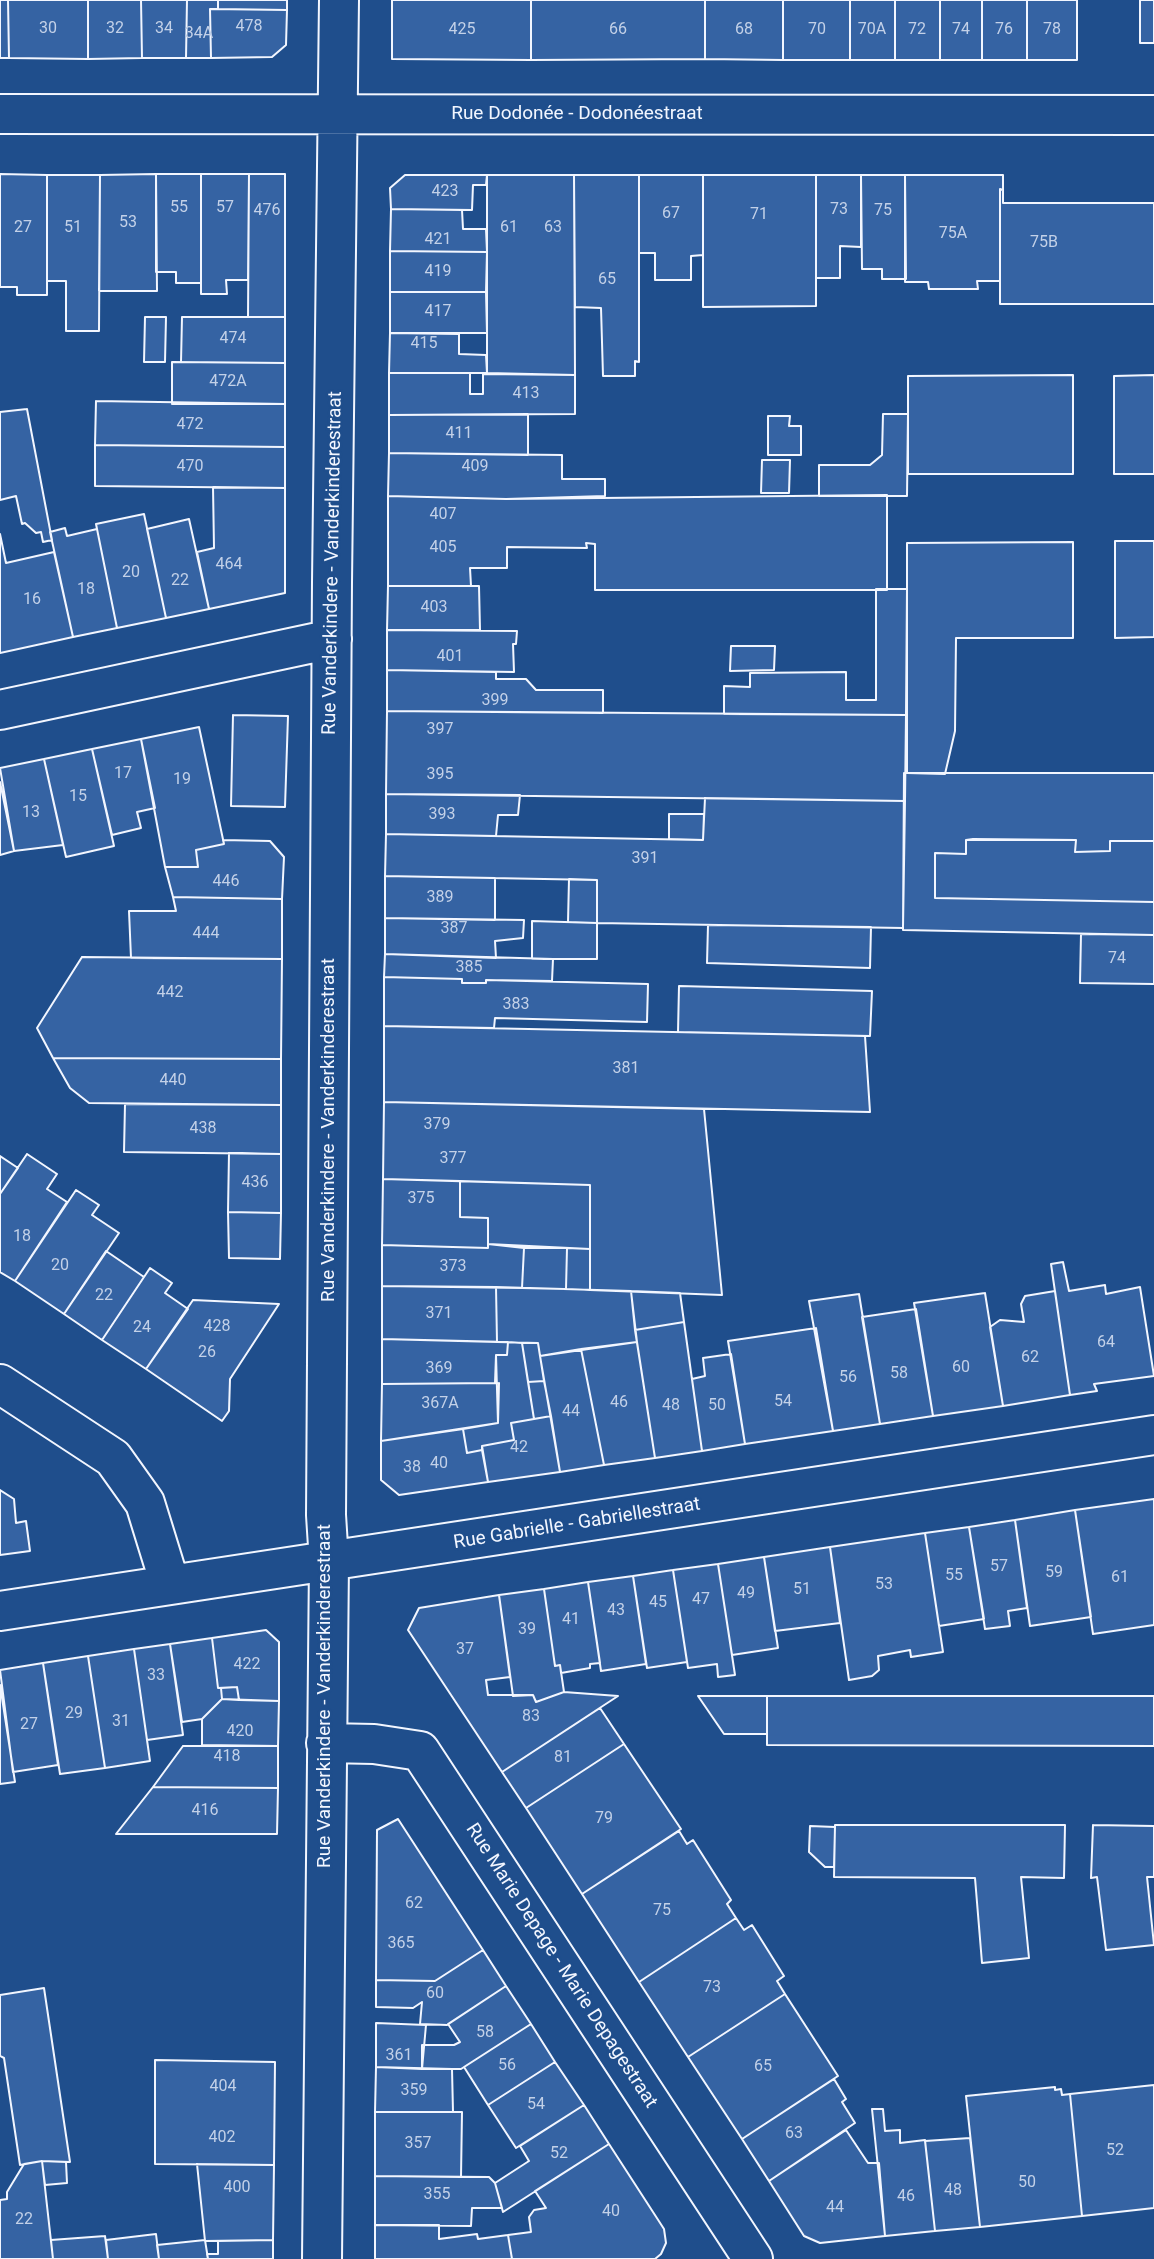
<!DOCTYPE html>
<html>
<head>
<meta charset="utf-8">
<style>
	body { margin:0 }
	canvas { display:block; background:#1f4e8c }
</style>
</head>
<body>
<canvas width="1154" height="2259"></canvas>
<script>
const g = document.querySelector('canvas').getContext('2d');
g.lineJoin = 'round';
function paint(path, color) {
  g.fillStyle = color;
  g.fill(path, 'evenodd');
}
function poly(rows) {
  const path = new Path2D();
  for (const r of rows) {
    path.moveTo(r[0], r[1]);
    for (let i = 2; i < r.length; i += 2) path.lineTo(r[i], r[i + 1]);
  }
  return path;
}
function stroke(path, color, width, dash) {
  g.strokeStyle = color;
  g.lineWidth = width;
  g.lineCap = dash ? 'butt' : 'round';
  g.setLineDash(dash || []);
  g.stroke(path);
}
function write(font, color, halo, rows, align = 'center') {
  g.font = font + ' Roboto,sans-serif';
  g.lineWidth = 5;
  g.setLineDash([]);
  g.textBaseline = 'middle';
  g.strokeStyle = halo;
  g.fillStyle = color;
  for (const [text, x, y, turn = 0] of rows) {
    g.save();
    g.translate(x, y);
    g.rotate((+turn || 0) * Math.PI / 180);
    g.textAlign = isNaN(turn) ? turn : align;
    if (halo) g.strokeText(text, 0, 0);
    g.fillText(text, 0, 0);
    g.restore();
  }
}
const building = poly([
	[0,0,8,0,9,58,0,58,0,0],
	[8,0,88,0,88,59,9,58,8,0],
	[88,0,141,0,142,58,88,59,88,0],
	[141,0,187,0,186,58,142,58,141,0],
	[187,0,218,0,218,9,210,9,211,58,186,58,187,0],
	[218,0,287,0,287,10,218,9,218,0],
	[392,0,531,0,531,60,392,59,392,0],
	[531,0,705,0,705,59,531,60,531,0],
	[705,0,783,0,783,60,705,59,705,0],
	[783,0,850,0,850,60,783,60,783,0],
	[850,0,895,0,895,60,850,60,850,0],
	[895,0,940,0,940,60,895,60,895,0],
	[940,0,982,0,982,60,940,60,940,0],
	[982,0,1027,0,1027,60,982,60,982,0],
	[1027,0,1077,0,1077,60,1027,60,1027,0],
	[1140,0,1154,0,1154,43,1140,43,1140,0],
	[210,9,287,10,286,45,272,57,211,58,210,9],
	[0,174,47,175,47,295,17,295,17,287,0,287,0,174],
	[156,174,157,291,99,291,100,175,156,174],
	[156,174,201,174,201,283,176,283,176,272,156,272,156,174],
	[201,174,249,174,248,280,226,280,227,294,201,294,201,174],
	[249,174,285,174,285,317,248,317,249,174],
	[47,175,100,175,99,331,66,331,66,281,47,281,47,175],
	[405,175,487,175,486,185,473,185,472,210,391,209,390,188,405,175],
	[487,175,574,175,575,375,487,373,487,175],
	[574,175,639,175,639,362,635,361,635,376,603,376,601,308,575,307,574,175],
	[639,175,703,175,703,255,691,256,691,280,655,280,655,253,639,253,639,175],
	[703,175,816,175,816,306,703,307,703,175],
	[816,175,861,175,861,247,840,246,840,278,816,278,816,175],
	[861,175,905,175,906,279,882,279,882,269,862,269,861,175],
	[905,175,1003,175,1003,190,1000,189,1000,281,977,281,978,289,929,289,928,282,905,282,905,175],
	[1000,189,1003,190,1003,203,1154,203,1154,304,1000,304,1000,189],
	[391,209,462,210,463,229,486,229,487,252,390,251,391,209],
	[390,251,487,252,486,292,390,292,390,251],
	[390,292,486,292,487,333,390,333,390,292],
	[145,317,166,317,165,362,144,362,145,317],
	[182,317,285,317,285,363,181,362,182,317],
	[390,333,459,334,459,354,486,355,487,373,389,373,390,333],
	[172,362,285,363,285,404,172,404,172,362],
	[389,373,470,373,470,394,483,394,483,374,575,375,575,414,389,415,389,373],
	[1073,375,1073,474,908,474,908,376,1073,375],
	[1154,375,1154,474,1114,474,1114,376,1154,375],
	[96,401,285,404,285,447,95,445,96,401],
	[27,409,52,540,43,542,41,532,36,533,25,523,22,524,16,496,0,500,0,412,27,409],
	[528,414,528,455,389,453,389,415,528,414],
	[883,414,908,414,907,496,819,496,819,465,870,465,882,455,883,414],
	[768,416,790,416,789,426,801,426,801,455,768,455,768,416],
	[95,445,285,447,285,488,95,486,95,445],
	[389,453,562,455,562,479,605,479,605,496,506,499,388,496,389,453],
	[762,460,790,460,789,493,761,493,762,460],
	[213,487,285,488,285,593,209,609,197,552,214,548,213,487],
	[887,495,887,590,595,590,595,544,586,543,587,548,507,547,507,568,470,568,471,586,388,586,388,496,506,499,887,495],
	[144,514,166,618,117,628,96,524,144,514],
	[189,519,209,609,166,618,147,529,189,519],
	[65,528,67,536,97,529,117,628,73,637,50,532,65,528],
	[0,534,6,563,54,552,73,637,0,653,0,534],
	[1115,541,1154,541,1154,637,1115,638,1115,541],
	[1073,542,1073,638,956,638,955,731,945,774,907,773,907,543,1073,542],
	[388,586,479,586,480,630,387,630,388,586],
	[876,589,907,589,906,715,724,714,724,686,750,687,750,673,846,672,846,700,876,700,876,589],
	[387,630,517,631,516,644,513,644,514,672,387,670,387,630],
	[731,646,775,646,774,670,730,671,731,646],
	[387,670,496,672,496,679,526,679,536,690,603,690,603,713,387,711,387,670],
	[387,711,906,715,905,801,386,794,387,711],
	[233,715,288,716,285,807,231,806,233,715],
	[199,727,224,844,196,850,198,867,165,867,141,739,199,727],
	[141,739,155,808,137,812,141,828,112,835,92,749,141,739],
	[92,749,114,846,66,857,44,759,92,749],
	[44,759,63,845,14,851,0,768,44,759],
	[904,773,1154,773,1154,841,1110,841,1110,851,1075,852,1076,840,973,839,966,840,966,854,935,853,935,898,1154,902,1154,935,903,930,904,773],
	[0,782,14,851,0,855,0,782],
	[386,794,520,795,518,815,498,815,496,836,386,834,386,794],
	[705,798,905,801,903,928,597,923,597,880,385,876,386,834,703,840,705,798],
	[669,814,704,814,703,840,669,839,669,814],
	[223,840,270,841,284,857,282,899,173,897,165,867,198,867,196,850,224,844,223,840],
	[966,840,1076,840,1075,852,1110,851,1110,841,1154,841,1154,902,935,898,935,853,966,854,966,840],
	[385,876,495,878,495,920,385,918,385,876],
	[569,879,597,880,597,923,568,922,569,879],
	[173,897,282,899,282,959,131,958,129,911,176,911,173,897],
	[385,918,524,920,523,938,495,941,496,958,385,954,385,918],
	[532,921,597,923,597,959,532,959,532,921],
	[708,925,871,927,870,968,707,963,708,925],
	[1081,934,1154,935,1154,984,1080,983,1081,934],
	[385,954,553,959,552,981,486,980,486,983,462,983,462,979,384,977,385,954],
	[82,957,282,959,281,1059,53,1058,37,1028,82,957],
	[384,977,462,979,462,983,486,983,486,980,648,984,647,1022,495,1018,494,1028,384,1026,384,977],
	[679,986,872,991,870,1036,678,1032,679,986],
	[384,1026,865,1036,870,1112,384,1102,384,1026],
	[53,1058,281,1059,281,1105,89,1103,70,1088,53,1058],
	[384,1102,704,1109,722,1295,590,1290,590,1185,383,1179,384,1102],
	[125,1104,281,1105,281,1154,124,1152,125,1104],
	[229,1153,281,1154,281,1213,228,1212,229,1153],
	[27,1154,57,1174,47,1189,67,1202,15,1281,0,1272,0,1194,27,1154],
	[0,1156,18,1168,0,1194,0,1156],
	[383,1179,460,1181,460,1217,488,1218,488,1248,382,1245,383,1179],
	[460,1181,590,1185,590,1249,488,1244,488,1218,460,1217,460,1181],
	[76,1190,99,1205,92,1215,119,1233,64,1314,15,1281,76,1190],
	[228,1212,281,1213,280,1259,229,1258,228,1212],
	[488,1244,524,1248,522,1288,382,1286,382,1245,488,1248,488,1244],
	[524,1248,567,1248,566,1289,522,1288,524,1248],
	[567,1248,590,1249,590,1290,566,1289,567,1248],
	[106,1251,144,1277,102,1340,64,1314,106,1251],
	[1063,1262,1069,1291,1105,1285,1106,1294,1140,1287,1154,1376,1094,1384,1097,1391,1070,1395,1051,1264,1063,1262],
	[150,1268,172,1283,165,1293,188,1309,146,1369,102,1340,150,1268],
	[382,1286,496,1287,497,1342,382,1339,382,1286],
	[496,1287,631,1291,637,1342,540,1356,538,1343,497,1342,496,1287],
	[631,1291,680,1293,684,1322,635,1330,631,1291],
	[1055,1291,1070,1395,1003,1406,990,1327,1000,1320,1024,1322,1021,1304,1025,1296,1055,1291],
	[985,1293,1003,1406,933,1416,914,1303,985,1293],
	[859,1294,880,1424,833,1431,809,1301,859,1294],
	[193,1300,279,1304,230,1379,229,1411,222,1421,146,1369,193,1300],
	[916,1309,933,1416,880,1424,862,1317,916,1309],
	[684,1322,702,1451,655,1458,635,1330,684,1322],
	[816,1328,833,1431,745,1444,728,1341,816,1328],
	[382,1339,508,1342,507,1355,496,1355,495,1383,382,1384,382,1339],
	[508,1342,522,1343,534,1419,511,1423,514,1440,482,1446,482,1450,467,1453,463,1429,498,1423,496,1355,507,1355,508,1342],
	[637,1342,655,1458,604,1465,581,1349,637,1342],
	[522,1343,538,1343,544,1381,528,1382,522,1343],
	[581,1349,604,1465,560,1472,540,1356,581,1349],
	[731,1354,745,1444,702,1451,692,1379,705,1376,703,1358,731,1354],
	[544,1381,551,1416,534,1419,528,1382,544,1381],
	[499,1383,498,1423,381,1441,382,1384,499,1383],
	[551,1416,560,1472,488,1482,482,1446,514,1440,511,1423,551,1416],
	[463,1429,467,1453,482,1450,488,1482,399,1495,381,1480,381,1441,463,1429],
	[0,1490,14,1499,16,1523,26,1521,30,1551,0,1555,0,1490],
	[1154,1499,1154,1625,1093,1634,1075,1510,1154,1499],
	[1075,1510,1091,1617,1030,1626,1015,1520,1075,1510],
	[1015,1520,1027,1608,1008,1611,1010,1626,985,1629,969,1527,1015,1520],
	[969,1527,984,1619,939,1626,925,1533,969,1527],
	[925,1533,943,1652,911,1657,910,1650,878,1656,879,1670,872,1676,849,1680,830,1547,925,1533],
	[830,1547,840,1623,775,1631,764,1557,830,1547],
	[764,1557,778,1648,732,1655,718,1564,764,1557],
	[718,1564,735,1675,718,1677,717,1664,688,1668,673,1570,718,1564],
	[673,1570,687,1662,647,1668,633,1576,673,1570],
	[633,1576,646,1664,601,1671,588,1582,633,1576],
	[588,1582,600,1663,590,1664,590,1668,561,1673,560,1665,555,1666,544,1589,588,1582],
	[544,1589,555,1666,560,1665,564,1692,536,1702,533,1695,513,1696,499,1595,544,1589],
	[499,1595,510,1677,486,1680,488,1695,533,1695,536,1702,564,1692,618,1696,502,1772,408,1630,419,1608,499,1595],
	[266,1630,279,1642,279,1701,239,1700,237,1687,218,1688,212,1638,266,1630],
	[212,1638,218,1688,221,1688,222,1699,202,1719,182,1722,170,1644,212,1638],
	[170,1644,183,1735,147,1740,134,1649,170,1644],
	[134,1649,150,1761,105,1768,88,1656,134,1649],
	[88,1656,105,1768,60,1774,43,1663,88,1656],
	[43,1663,58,1765,13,1772,0,1670,43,1663],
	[0,1685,15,1782,0,1784,0,1685],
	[237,1687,239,1700,222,1699,221,1688,237,1687],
	[698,1696,767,1696,767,1734,724,1734,698,1696],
	[767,1696,1154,1696,1154,1746,767,1745,767,1696],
	[222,1699,279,1701,278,1746,202,1745,202,1719,222,1699],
	[600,1708,624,1744,526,1808,502,1772,600,1708],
	[624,1744,681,1829,582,1894,526,1808,624,1744],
	[183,1746,278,1746,278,1788,153,1787,183,1746],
	[153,1787,278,1788,277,1834,116,1834,153,1787],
	[398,1819,483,1950,435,1981,376,1980,377,1830,398,1819],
	[835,1825,1065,1825,1064,1878,1021,1877,1029,1958,982,1963,975,1878,834,1877,835,1825],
	[1093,1825,1154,1826,1154,1877,1147,1877,1154,1945,1106,1950,1097,1877,1091,1878,1093,1825],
	[810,1826,835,1827,834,1867,825,1867,809,1852,810,1826],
	[679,1831,687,1844,693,1840,731,1900,727,1904,736,1918,639,1982,582,1894,679,1831],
	[736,1918,744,1930,752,1925,784,1976,777,1981,785,1994,688,2057,639,1982,736,1918],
	[483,1950,506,1986,447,2025,420,2024,422,2002,413,2008,376,2007,376,1980,435,1981,483,1950],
	[506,1986,531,2024,461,2069,422,2069,422,2045,454,2045,460,2042,448,2024,506,1986],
	[44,1988,70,2162,42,2161,20,2165,4,2058,0,2056,0,1995,44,1988],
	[785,1994,838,2076,742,2139,688,2057,785,1994],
	[376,2023,426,2025,422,2069,376,2067,376,2023],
	[531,2024,555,2062,488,2105,464,2067,531,2024],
	[155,2060,275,2062,274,2165,155,2164,155,2060],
	[555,2062,584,2105,516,2148,488,2105,555,2062],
	[376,2067,452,2069,453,2112,375,2112,376,2067],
	[834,2079,846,2099,842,2102,855,2123,769,2181,742,2139,834,2079],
	[1154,2085,1154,2208,1082,2216,1070,2094,1154,2085],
	[1055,2087,1055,2090,1061,2089,1062,2095,1070,2094,1082,2216,980,2227,966,2096,1055,2087],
	[584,2105,609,2144,503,2212,495,2183,529,2161,520,2146,584,2105],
	[872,2109,883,2109,885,2131,900,2130,900,2143,925,2140,935,2231,885,2236,872,2109],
	[375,2112,462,2112,461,2177,375,2176,375,2112],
	[846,2130,868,2163,879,2163,885,2236,820,2243,804,2236,769,2181,846,2130],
	[970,2138,980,2227,935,2231,925,2141,970,2138],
	[609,2144,664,2229,666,2243,661,2254,655,2259,512,2259,508,2235,531,2232,529,2217,534,2210,546,2208,535,2191,609,2144],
	[42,2161,53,2259,0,2259,0,2200,7,2199,7,2192,24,2164,42,2161],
	[42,2161,66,2162,67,2183,45,2185,42,2161],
	[197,2164,274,2165,273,2240,205,2241,197,2164],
	[375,2176,489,2177,495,2183,502,2208,472,2208,471,2226,375,2225,375,2176],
	[375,2225,439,2225,439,2239,477,2234,478,2239,508,2235,512,2259,375,2259,375,2225],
	[156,2234,159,2259,108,2259,106,2240,156,2234],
	[105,2236,108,2259,53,2259,51,2240,105,2236],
	[205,2240,208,2259,159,2259,157,2245,205,2240],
	[273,2240,273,2259,208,2259,207,2254,218,2254,218,2241,273,2240]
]);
const street = poly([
	[0,114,1154,115],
	[0,710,332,639],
	[0,1384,113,1458,145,1503,170,1584],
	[0,1611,1154,1435],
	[326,1743,374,1744,420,1751,753,2259],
	[322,2259,329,1562,326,1515,332,582,339,0]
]);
const numberNames = [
	["478",249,27],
	["30",48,29],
	["32",115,29],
	["34",164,29],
	["425",462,30],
	["66",618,30],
	["68",744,30],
	["70",817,30],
	["70A",872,30],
	["72",917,30],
	["74",961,30],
	["76",1004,30],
	["78",1052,30],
	["34A",199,34],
	["423",445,192],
	["55",179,208],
	["57",225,208],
	["73",839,210],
	["476",267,211],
	["75",883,211],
	["67",671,214],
	["71",759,215],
	["53",128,223],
	["27",23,228],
	["51",73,228],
	["61",509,228],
	["63",553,228],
	["75A",953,234],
	["421",438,240],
	["75B",1044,243],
	["419",438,272],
	["65",607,280],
	["417",438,312],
	["474",233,339],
	["415",424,344],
	["472A",228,382],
	["413",526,394],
	["472",190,425],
	["411",459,434],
	["470",190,467],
	["409",475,467],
	["407",443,515],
	["405",443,548],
	["464",229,565],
	["20",131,573],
	["22",180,581],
	["18",86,590],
	["16",32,600],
	["403",434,608],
	["401",450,657],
	["399",495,701],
	["397",440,730],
	["17",123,774],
	["395",440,775],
	["19",182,780],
	["15",78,797],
	["13",31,813],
	["393",442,815],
	["391",645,859],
	["446",226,882],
	["389",440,898],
	["387",454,929],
	["444",206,934],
	["74",1117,959],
	["385",469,968],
	["442",170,993],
	["383",516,1005],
	["381",626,1069],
	["440",173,1081],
	["379",437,1125],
	["438",203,1129],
	["377",453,1159],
	["436",255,1183],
	["375",421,1199],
	["18",22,1237],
	["20",60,1266],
	["373",453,1267],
	["22",104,1296],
	["371",439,1314],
	["428",217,1327],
	["24",142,1328],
	["64",1106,1343],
	["26",207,1353],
	["62",1030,1358],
	["60",961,1368],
	["369",439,1369],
	["58",899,1374],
	["56",848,1378],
	["54",783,1402],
	["46",619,1403],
	["367A",440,1404],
	["48",671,1406],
	["50",717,1406],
	["44",571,1412],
	["42",519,1448],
	["40",439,1464],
	["38",412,1468],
	["57",999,1567],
	["59",1054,1573],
	["55",954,1576],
	["61",1120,1578],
	["53",884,1585],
	["51",802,1590],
	["49",746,1594],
	["47",701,1600],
	["45",658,1603],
	["43",616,1611],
	["41",571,1620],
	["39",527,1630],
	["37",465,1650],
	["422",247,1665],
	["33",156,1676],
	["29",74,1714],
	["83",531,1717],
	["31",121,1722],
	["27",29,1725],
	["420",240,1732],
	["418",227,1757],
	["81",563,1758],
	["416",205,1811],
	["79",604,1819],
	["62",414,1904],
	["75",662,1911],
	["365",401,1944],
	["73",712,1988],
	["60",435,1994],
	["58",485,2033],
	["361",399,2056],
	["56",507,2066],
	["65",763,2067],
	["404",223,2087],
	["359",414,2091],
	["54",536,2105],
	["63",794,2134],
	["402",222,2138],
	["357",418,2144],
	["52",1115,2151],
	["52",559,2154],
	["50",1027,2183],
	["400",237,2188],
	["48",953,2191],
	["355",437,2195],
	["46",906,2197],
	["44",835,2208],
	["40",611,2212],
	["22",24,2220]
];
const streetNames = [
	["Rue Dodonée - Dodonéestraat",577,114],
	["Rue Vanderkindere - Vanderkinderestraat",333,563,-89],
	["Rue Vanderkindere - Vanderkinderestraat",329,1130,-90],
	["Rue Gabrielle - Gabriellestraat",577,1524,-9],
	["Rue Vanderkindere - Vanderkinderestraat",325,1696,-90],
	["Rue Marie Depage - Marie Depagestraat",561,1966,57]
];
paint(building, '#3563a3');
stroke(building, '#f2f6ff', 2);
stroke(street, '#f2f6ff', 42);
stroke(street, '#1f4e8c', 38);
write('16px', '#c3d1e8', null, numberNames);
write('19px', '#f2f6ff', '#1f4e8c', streetNames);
</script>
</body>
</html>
